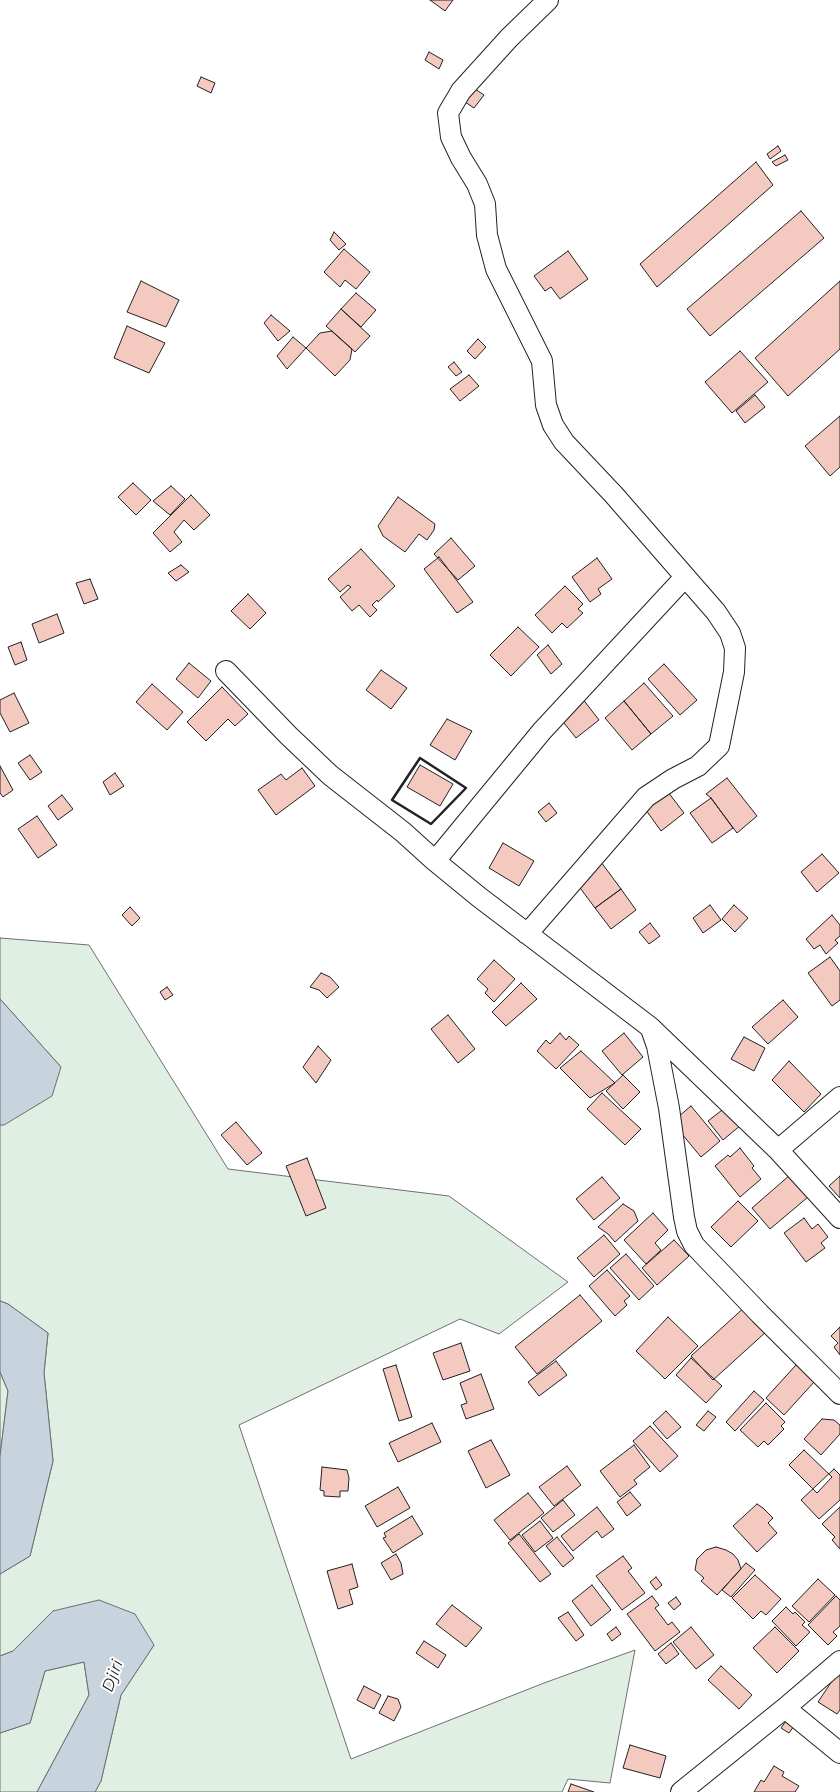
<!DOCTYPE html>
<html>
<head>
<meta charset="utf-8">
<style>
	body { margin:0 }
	canvas { display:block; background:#fff }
</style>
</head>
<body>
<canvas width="840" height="1792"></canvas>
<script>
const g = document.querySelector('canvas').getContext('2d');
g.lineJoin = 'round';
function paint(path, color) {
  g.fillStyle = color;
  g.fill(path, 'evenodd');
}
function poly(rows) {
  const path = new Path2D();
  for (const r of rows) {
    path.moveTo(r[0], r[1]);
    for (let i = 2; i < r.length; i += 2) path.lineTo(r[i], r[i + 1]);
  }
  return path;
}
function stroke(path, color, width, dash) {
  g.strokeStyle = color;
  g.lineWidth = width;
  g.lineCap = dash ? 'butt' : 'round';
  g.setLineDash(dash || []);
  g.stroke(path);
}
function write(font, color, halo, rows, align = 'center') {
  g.font = font + ' Montserrat,sans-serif';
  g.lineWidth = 4;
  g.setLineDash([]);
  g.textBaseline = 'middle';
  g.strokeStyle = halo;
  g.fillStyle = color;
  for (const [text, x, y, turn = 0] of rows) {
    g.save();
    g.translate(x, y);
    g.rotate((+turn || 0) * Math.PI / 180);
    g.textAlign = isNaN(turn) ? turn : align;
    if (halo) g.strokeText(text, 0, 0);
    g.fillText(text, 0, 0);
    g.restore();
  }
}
const green = poly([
	[0,938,89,945,228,1169,449,1196,568,1282,499,1334,460,1319,239,1425,351,1759,544,1683,635,1650,610,1783,568,1779,562,1792,95,1792,101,1781,121,1695,154,1645,53,1611,13,1651,0,1656,0,1574,30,1556,53,1461,44,1373,48,1333,8,1304,0,1301,0,1125,4,1124,61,1067,0,999,0,938],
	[0,1372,8,1391,0,1456,0,1372],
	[84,1662,89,1695,37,1792,0,1792,0,1733,30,1723,45,1671,84,1662]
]);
const water = poly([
	[0,999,61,1067,52,1096,4,1125,0,1125,0,999],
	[0,1301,8,1304,48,1333,44,1373,53,1461,30,1556,0,1574,0,1456,8,1391,0,1372,0,1301],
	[99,1600,135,1614,154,1645,121,1695,101,1781,95,1792,37,1792,89,1695,84,1662,45,1671,30,1723,0,1733,0,1656,13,1651,53,1611,99,1600]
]);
const building = poly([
	[430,0,453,0,445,11,430,0],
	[429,52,443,60,439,69,425,60,429,52],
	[201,77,215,83,211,93,197,86,201,77],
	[475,89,484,95,474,108,465,102,475,89],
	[778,146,781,151,770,159,767,154,778,146],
	[785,155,788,160,776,166,772,162,785,155],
	[756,162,773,185,657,287,640,264,756,162],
	[801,211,824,238,710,336,687,309,801,211],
	[334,232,346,244,339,250,330,240,334,232],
	[344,249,370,272,356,289,345,280,340,287,324,272,344,249],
	[568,251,588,279,560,299,551,287,545,291,534,276,568,251],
	[141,281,179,300,166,327,127,312,141,281],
	[840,281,840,349,788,396,755,358,840,281],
	[356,293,376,310,361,327,341,309,356,293],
	[341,309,370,336,355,352,326,326,341,309],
	[271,315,290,331,278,341,264,323,271,315],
	[127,326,165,343,149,373,114,358,127,326],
	[332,331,352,349,350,360,335,376,306,348,320,333,332,331],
	[293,337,306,348,287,369,277,356,293,337],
	[478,339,486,347,475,359,467,351,478,339],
	[740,351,768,382,732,413,705,382,740,351],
	[454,362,462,372,456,376,448,367,454,362],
	[469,375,479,386,460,401,450,389,469,375],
	[755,395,765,407,745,423,736,411,755,395],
	[840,416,840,467,830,476,805,446,840,416],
	[133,483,151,500,136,515,118,497,133,483],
	[171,486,185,499,170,515,153,501,171,486],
	[191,495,210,515,194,530,184,520,174,532,182,542,170,552,153,533,191,495],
	[398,497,435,524,434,530,427,540,419,534,405,552,383,536,378,526,398,497],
	[451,538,475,566,458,580,434,554,451,538],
	[361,549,395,586,378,602,377,600,372,605,377,610,370,617,359,605,352,611,340,597,351,587,348,585,340,592,328,579,361,549],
	[439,557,473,602,457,613,424,569,439,557],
	[597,558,612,579,598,589,601,594,590,602,572,577,597,558],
	[181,565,189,572,176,581,168,573,181,565],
	[90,579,98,599,84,604,76,583,90,579],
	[565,586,583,604,578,609,583,613,567,628,562,623,552,633,535,615,565,586],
	[248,594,266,613,250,629,231,611,248,594],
	[57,614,64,633,39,643,32,624,57,614],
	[518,627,539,647,511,676,490,655,518,627],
	[21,642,27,660,15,665,8,647,21,642],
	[548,645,562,664,551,674,537,655,548,645],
	[189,663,211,681,198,698,176,679,189,663],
	[664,664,697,700,680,715,648,679,664,664],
	[381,670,407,688,391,709,366,690,381,670],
	[644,683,673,716,651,734,624,701,644,683],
	[152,684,183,712,167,730,136,702,152,684],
	[222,687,248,714,235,726,228,719,206,741,187,722,222,687],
	[575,689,599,720,576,738,552,708,575,689],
	[14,693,29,723,10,732,0,713,0,700,14,693],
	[624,701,651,734,632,750,605,718,624,701],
	[447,719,472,731,455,760,430,745,447,719],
	[30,755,42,772,30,780,18,763,30,755],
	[420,765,453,784,440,806,407,787,420,765],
	[0,766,13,790,3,797,0,793,0,766],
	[302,768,315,786,276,815,258,790,281,774,286,780,302,768],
	[115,773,124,786,110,795,103,782,115,773],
	[727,778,757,816,737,833,711,798,706,794,727,778],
	[665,788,684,813,661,831,643,806,665,788],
	[62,795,73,809,58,820,48,806,62,795],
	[711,798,733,828,712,843,690,813,711,798],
	[549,803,557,813,546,822,538,812,549,803],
	[37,816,57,845,38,858,18,829,37,816],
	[503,843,534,861,519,886,489,868,503,843],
	[822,854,839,873,817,892,801,872,822,854],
	[601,862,621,889,595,908,575,881,601,862],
	[621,889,636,910,611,929,595,908,621,889],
	[710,905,721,920,703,933,693,918,710,905],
	[734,905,748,918,735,932,722,919,734,905],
	[130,907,140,918,132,926,122,915,130,907],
	[832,915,840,925,840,936,835,940,838,943,826,954,820,945,814,949,806,939,832,915],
	[650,923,660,936,649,944,639,932,650,923],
	[830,957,840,971,840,1000,832,1006,808,973,830,957],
	[494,960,515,979,494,1002,485,993,488,989,477,979,494,960],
	[321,973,330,977,339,987,327,998,319,990,310,987,321,973],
	[521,983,537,999,506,1026,492,1012,521,983],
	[167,987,173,995,165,1000,160,992,167,987],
	[783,1000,798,1017,768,1044,752,1027,783,1000],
	[448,1015,475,1049,458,1063,431,1029,448,1015],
	[560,1033,566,1040,569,1036,579,1045,556,1069,537,1051,546,1040,550,1044,560,1033],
	[624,1033,643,1057,622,1075,602,1051,624,1033],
	[744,1037,765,1048,754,1071,731,1059,744,1037],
	[318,1046,331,1060,316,1083,303,1067,318,1046],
	[581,1051,615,1083,590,1098,560,1068,581,1051],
	[789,1061,821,1094,804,1112,772,1080,789,1061],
	[623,1075,640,1092,623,1109,606,1091,623,1075],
	[602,1093,641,1129,625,1145,587,1109,602,1093],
	[691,1106,720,1141,701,1157,672,1122,691,1106],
	[726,1107,741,1125,723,1140,708,1121,726,1107],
	[236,1122,262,1153,247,1165,221,1135,236,1122],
	[740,1148,754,1166,752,1168,761,1179,740,1197,715,1166,728,1155,730,1157,740,1148],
	[307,1158,326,1208,306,1216,286,1166,307,1158],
	[790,1175,808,1197,770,1229,752,1208,790,1175],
	[840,1176,840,1198,829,1186,840,1176],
	[602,1177,620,1198,594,1220,576,1199,602,1177],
	[738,1201,758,1221,731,1247,711,1227,738,1201],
	[623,1204,634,1211,638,1221,615,1242,608,1234,598,1227,623,1204],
	[653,1213,668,1230,655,1243,661,1250,646,1264,624,1240,653,1213],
	[804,1218,812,1229,818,1224,828,1237,821,1243,825,1248,806,1262,784,1233,804,1218],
	[604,1235,620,1254,594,1277,577,1258,604,1235],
	[674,1240,689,1256,657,1285,642,1268,674,1240],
	[626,1254,654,1286,639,1300,610,1268,626,1254],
	[607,1270,630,1296,624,1301,627,1305,615,1316,589,1286,607,1270],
	[580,1295,602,1321,537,1374,515,1347,580,1295],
	[747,1305,767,1331,713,1380,691,1356,747,1305],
	[668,1317,698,1346,665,1379,636,1351,668,1317],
	[840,1327,840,1355,834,1347,838,1343,831,1336,840,1327],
	[461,1343,470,1371,443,1380,433,1353,461,1343],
	[691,1358,722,1386,706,1403,676,1375,691,1358],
	[556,1361,567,1375,539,1396,528,1382,556,1361],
	[396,1365,412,1417,399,1421,383,1369,396,1365],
	[796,1365,815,1381,784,1415,766,1398,796,1365],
	[481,1374,494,1409,466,1419,461,1405,467,1403,460,1383,481,1374],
	[754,1391,764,1400,735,1431,726,1422,754,1391],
	[766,1403,785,1422,781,1426,784,1429,768,1445,764,1441,758,1447,740,1430,766,1403],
	[666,1411,681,1427,667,1439,653,1423,666,1411],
	[708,1411,716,1417,704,1431,696,1425,708,1411],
	[822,1419,834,1420,840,1425,840,1434,821,1455,804,1439,822,1419],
	[432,1423,441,1442,398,1462,389,1443,432,1423],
	[650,1426,678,1456,660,1472,633,1441,650,1426],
	[491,1440,510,1475,486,1488,468,1451,491,1440],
	[634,1445,650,1467,634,1480,637,1484,620,1497,600,1471,634,1445],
	[804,1450,832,1477,817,1493,789,1465,804,1450],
	[567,1466,581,1485,554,1506,539,1487,567,1466],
	[322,1467,347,1470,349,1478,348,1491,340,1491,340,1497,324,1496,324,1491,320,1490,322,1467],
	[834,1469,840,1475,840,1500,819,1519,801,1500,834,1469],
	[398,1487,410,1508,377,1527,365,1506,398,1487],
	[630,1492,641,1505,627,1516,617,1502,630,1492],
	[528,1493,544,1513,510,1540,494,1520,528,1493],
	[563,1500,575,1515,553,1532,541,1518,563,1500],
	[757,1504,763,1508,773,1518,768,1523,777,1533,757,1552,733,1526,757,1504],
	[597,1507,614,1529,602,1538,597,1531,573,1551,561,1536,597,1507],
	[840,1507,840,1549,832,1540,835,1537,822,1524,840,1507],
	[412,1516,423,1534,393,1553,383,1538,386,1537,384,1533,412,1516],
	[540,1521,553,1538,535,1552,522,1535,540,1521],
	[519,1534,551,1574,540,1582,508,1543,519,1534],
	[557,1537,574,1558,563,1567,546,1546,557,1537],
	[716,1547,726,1550,733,1554,738,1560,741,1569,717,1595,701,1581,704,1578,695,1570,697,1559,706,1550,716,1547],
	[396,1554,401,1563,403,1574,391,1580,381,1563,396,1554],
	[623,1556,632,1568,628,1571,645,1593,622,1610,596,1576,623,1556],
	[746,1563,755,1570,731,1597,722,1590,746,1563],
	[352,1564,358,1587,349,1590,353,1604,338,1609,327,1571,352,1564],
	[755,1575,781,1599,766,1615,761,1611,753,1619,732,1598,755,1575],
	[656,1577,662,1585,656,1590,650,1582,656,1577],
	[818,1579,835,1595,809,1622,792,1606,818,1579],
	[592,1585,611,1610,591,1626,572,1601,592,1585],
	[652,1596,659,1605,655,1608,668,1625,672,1622,680,1632,655,1651,627,1614,652,1596],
	[836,1596,840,1600,840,1626,833,1632,837,1636,828,1645,808,1625,836,1596],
	[676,1597,681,1604,674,1610,668,1603,676,1597],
	[452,1605,482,1628,466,1647,436,1624,452,1605],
	[786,1607,793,1614,795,1612,805,1622,802,1625,810,1632,796,1646,772,1621,786,1607],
	[568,1612,584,1635,576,1641,558,1618,568,1612],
	[616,1627,621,1634,612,1641,607,1634,616,1627],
	[691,1627,714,1655,696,1669,673,1642,691,1627],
	[775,1627,799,1651,777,1673,753,1648,775,1627],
	[424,1641,446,1655,438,1668,416,1653,424,1641],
	[671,1643,679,1654,666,1664,658,1654,671,1643],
	[721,1666,752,1695,739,1709,708,1680,721,1666],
	[840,1669,840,1710,837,1714,818,1702,840,1669],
	[364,1686,381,1695,374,1709,357,1700,364,1686],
	[388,1696,398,1699,401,1707,394,1721,379,1713,388,1696],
	[786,1721,794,1726,789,1733,781,1728,786,1721],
	[630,1745,666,1756,660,1778,623,1768,630,1745],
	[774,1766,784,1772,782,1776,799,1786,795,1792,754,1792,761,1780,764,1782,774,1766],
	[571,1784,594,1792,568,1792,571,1784]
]);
const minor = poly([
	[226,671,288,735,330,775,403,832,435,861,479,897,650,1027,778,1150,840,1218],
	[435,861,542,731,685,577],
	[527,934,646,797,673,779,698,766,719,746,734,672,735,648,730,633,716,612,614,495,564,442,553,425,546,405,542,361,496,269,487,235,485,204,477,184,461,158,451,137,448,113,461,91,509,38,548,0],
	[651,1029,657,1046,669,1108,684,1217,687,1231,694,1245,760,1314,840,1394],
	[778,1150,840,1097],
	[785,1708,840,1753],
	[681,1792,785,1708,840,1661]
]);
const wall = poly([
	[420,758,466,788,431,824,392,800,420,758]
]);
const waterNames = [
	["Djiri",113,1676,-70]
];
paint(green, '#e0efe3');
stroke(green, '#6f6f6f', 1);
paint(water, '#c7d3dd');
stroke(water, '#6f6f6f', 1);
paint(building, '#f3c9c0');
stroke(building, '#222', 1);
stroke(minor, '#222', 22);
stroke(minor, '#fff', 20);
stroke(wall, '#222', 2.5);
write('italic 16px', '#222', '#fff', waterNames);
</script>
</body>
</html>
